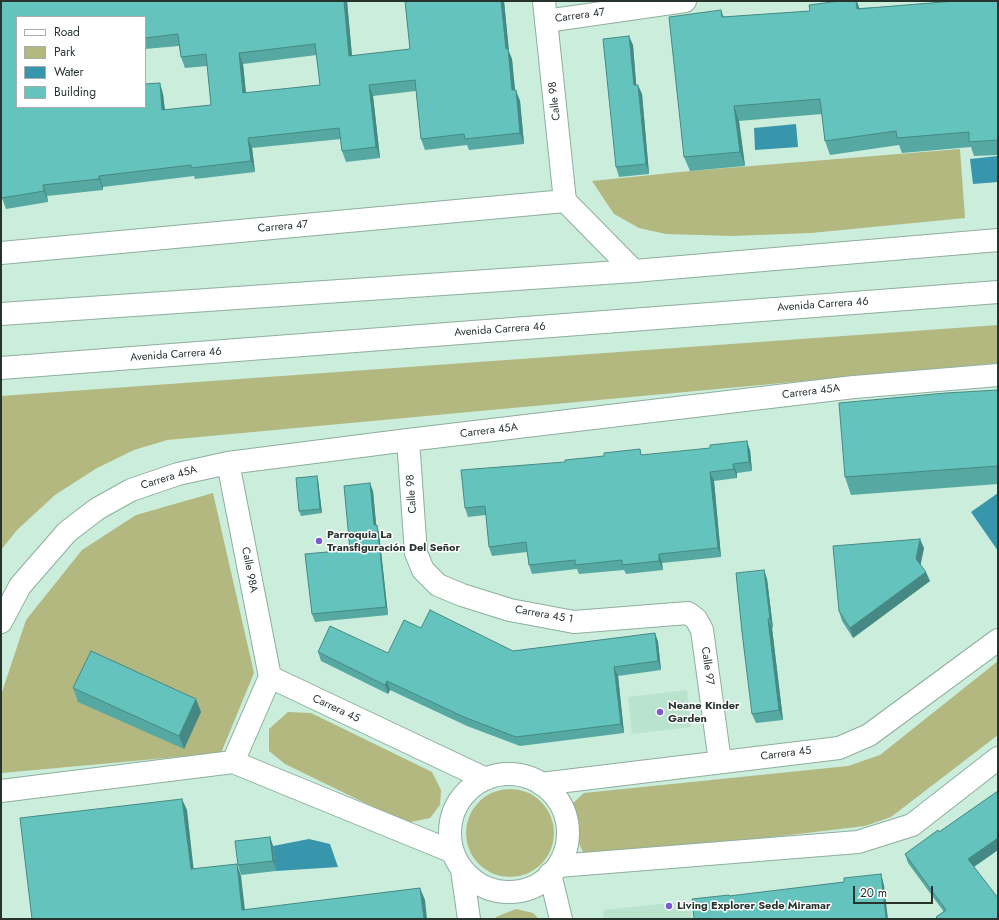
<!DOCTYPE html>
<html>
<head>
<meta charset="utf-8">
<style>
	body { margin:0 }
	#map { position:relative; width:999px; height:920px; overflow:hidden; background:#cbeddb; font-family:Jost,sans-serif }
	canvas { display:block }
	.frame { position:absolute; inset:0; border:2px solid #27342e; pointer-events:none }
	.legend { position:absolute; left:16px; top:16px; width:130px; height:92px; box-sizing:border-box; background:#fff; border:1px solid #a9aeab; margin:0; padding:5px 7px; list-style:none; font-size:12px; color:#27342e }
	.legend li { display:flex; align-items:center; gap:8px; height:20px }
	.legend b { width:20px; border:1px solid #a9aeab }
	.scale { position:absolute; left:853px; top:886px; width:80px; height:18px; box-sizing:border-box; border:2px solid #27342e; border-top:0; padding-left:5px; font-size:12px; line-height:14px; white-space:nowrap; color:#27342e; -webkit-text-stroke:3px #fff; paint-order:stroke }
</style>
</head>
<body>
<div id="map">
<canvas width="999" height="920"></canvas>
<div class="frame"></div>
<ul class="legend">
<li><b style="height:5px;background:#fff"></b>Road</li>
<li><b style="height:11px;background:#b3b880"></b>Park</li>
<li><b style="height:11px;background:#3796ab"></b>Water</li>
<li><b style="height:11px;background:#64c4bd"></b>Building</li>
</ul>
<div class="scale">20 m</div>
</div>
<script>
const g = document.querySelector('canvas').getContext('2d');
g.lineJoin = 'round';
function paint(path, color) {
  g.fillStyle = color;
  g.fill(path, 'evenodd');
}
function poly(rows) {
  const path = new Path2D();
  for (const r of rows) {
    if (r.length === 3) {
      path.moveTo(r[0] + r[2], r[1]);
      path.arc(r[0], r[1], r[2], 0, 2 * Math.PI);
      continue;
    }
    path.moveTo(r[0], r[1]);
    for (let i = 2; i < r.length; i += 2) path.lineTo(r[i], r[i + 1]);
  }
  return path;
}
function stroke(path, color, width, dash) {
  g.strokeStyle = color;
  g.lineWidth = width;
  g.lineCap = dash ? 'butt' : 'round';
  g.setLineDash(dash || []);
  g.stroke(path);
}
function write(font, color, halo, rows, align = 'center') {
  g.font = font + ' Jost,sans-serif';
  g.lineWidth = 3;
  g.setLineDash([]);
  g.textBaseline = 'middle';
  g.strokeStyle = halo;
  g.fillStyle = color;
  for (const [text, x, y, turn = 0] of rows) {
    g.save();
    g.translate(x, y);
    g.rotate((+turn || 0) * Math.PI / 180);
    g.textAlign = isNaN(turn) ? turn : align;
    if (halo) g.strokeText(text, 0, 0);
    g.fillText(text, 0, 0);
    g.restore();
  }
}
const built = poly([
	[687,690,691,727,632,734,628,697],
	[690,901,692,919,604,919,603,910]
]);
const green = poly([
	[960,149,965,218,811,233,732,236,666,234,639,228,614,214,592,181,690,171],
	[998,325,998,363,167,440,134,450,97,468,55,495,17,530,1,550,1,396],
	[213,493,254,673,221,753,2,773,1,695,26,620,82,550,136,515],
	[998,661,998,735,891,817,865,826,597,858,583,852,572,828,572,804,584,793,848,766,880,755],
	[288,712,311,713,432,772,441,790,440,805,430,818,406,823,285,764,269,751,269,729],
	[510,833,44],
	[516,909,533,913,539,919,496,919,496,917]
]);
const water = poly([
	[796,124,798,147,755,150,754,128],
	[998,156,998,182,973,184,970,159],
	[998,493,998,551,971,512],
	[309,839,330,844,338,867,276,871,273,846]
]);
const street = poly([
	[546,21,685,1],
	[408,440,416,553,423,570,438,585,462,595,510,610,574,622,688,613,696,619,702,630,720,762],
	[228,463,270,677],
	[1,622,20,586,67,532,97,509,131,490,178,474,228,463,408,440,854,387,998,375],
	[270,677,486,779],
	[233,762,270,677],
	[509,833,59],
	[541,784,839,748,869,735,998,640],
	[1,791,233,762,453,852],
	[558,866,858,842,912,825,998,758],
	[462,870,469,919],
	[550,874,561,919]
]);
const secondary = poly([
	[1,253,565,201,544,1]
]);
const primary = poly([
	[565,201,574,210,634,271],
	[1,314,634,271,998,240],
	[1,368,998,292]
]);
const wall = poly([
	[1,1,347,1,352,56,410,49,405,1,504,1,509,52,512,59,515,90,520,101,524,144,469,150,467,145,425,150,421,139,416,91,373,96,380,158,346,162,342,151,341,139,252,148,255,172,195,179,194,176,103,187,103,190,47,196,48,202,6,209,2,198],
	[145,17,145,49,179,46,181,57,185,68,207,66,211,105,165,110,163,94,17,107],
	[317,55,320,85,246,93,243,64],
	[998,1,998,155,974,156,971,147,902,153,899,145,830,155,825,141,822,114,739,121,745,166,690,171,684,157,721,10,724,17,860,8],
	[633,45,636,85,642,94,649,174,619,177,616,167],
	[998,390,998,484,851,495,845,477],
	[750,450,752,471,737,473,737,478,714,481,721,557,662,563,663,570,626,574,624,570,579,574,577,569,532,574,529,565,527,552,492,556,489,547,486,515,468,517,465,508,565,462,642,455],
	[318,480,322,513,301,516,299,511],
	[373,491,376,525,379,533,388,615,315,622,312,614,350,550],
	[924,548,920,564,930,581,853,638,842,621,839,611],
	[764,570,767,579,773,628,772,628,783,720,756,723,752,714],
	[421,628,513,651,655,633,658,642,661,670,618,676,624,733,520,746,467,726,390,690,388,694,321,661,318,652,388,653],
	[73,688,196,699,201,712,184,749,78,702],
	[998,791,998,850,974,867,998,919,937,919,936,917,944,912,908,863,905,854,939,832],
	[270,837,273,846,276,871,241,875,238,865]
]);
const shadedWall = poly([
	[344,1,347,1,353,67,349,56],
	[501,1,504,1,509,52,512,59,516,101,512,90,506,49],
	[856,1,857,1,861,13,857,9],
	[629,36,633,45,637,94,634,85],
	[239,53,243,64,247,104,243,93],
	[160,83,163,94,166,121,162,110],
	[369,85,373,96,380,158,376,147],
	[638,85,642,94,649,174,646,164],
	[516,90,520,101,524,144,520,133],
	[734,106,739,121,745,166,740,152],
	[248,138,252,148,255,172,251,161],
	[99,176,103,187,103,190,99,179],
	[43,185,47,196,48,202,44,191],
	[747,441,750,450,752,471,749,462],
	[733,464,737,473,737,478,734,469],
	[710,472,714,481,721,557,718,548],
	[317,476,318,480,322,513,320,509],
	[370,483,373,491,377,533,374,525],
	[377,525,379,533,388,615,386,607],
	[920,539,924,548,920,568,916,559],
	[659,554,662,563,663,570,659,561],
	[764,570,767,579,773,628,770,619],
	[926,572,930,581,853,638,850,628],
	[768,619,772,628,783,720,779,710],
	[655,633,658,642,661,670,658,661],
	[614,667,618,676,624,733,621,724],
	[387,681,390,690,388,694,385,685],
	[196,699,201,712,184,749,179,736],
	[182,799,187,810,195,881,191,869],
	[270,837,273,846,276,871,273,861],
	[998,838,998,850,972,868,968,859],
	[237,864,241,876,246,919,242,910],
	[881,874,884,885,888,919,886,919],
	[420,888,425,900,427,919,424,919]
]);
const building = poly([
	[1,1,344,1,349,56,410,49,405,1,501,1,506,49,508,48,512,90,516,90,520,133,465,139,464,134,421,139,415,80,369,85,376,147,342,151,339,128,248,138,251,161,191,168,191,165,99,176,99,179,43,185,44,191,2,198,1,195,1,1],
	[17,17,145,17,145,38,178,34,181,57,206,54,211,105,162,110,160,83,145,84,145,107,17,107,17,17],
	[315,44,320,85,243,93,239,53,315,44],
	[840,1,856,1,857,9,955,1,998,1,998,140,969,142,969,132,897,138,896,131,825,141,820,99,734,106,740,152,684,157,669,17,721,10,722,17,810,11,809,5,840,1],
	[629,36,634,85,638,85,646,164,616,167,603,39,629,36],
	[998,390,998,466,845,477,839,403,946,393,998,390],
	[747,441,749,462,733,464,734,469,710,472,718,548,659,554,659,561,622,565,622,560,575,565,575,560,529,565,526,542,489,547,485,506,465,508,461,470,565,462,565,460,604,456,604,453,640,449,641,455,710,448,710,445,747,441],
	[317,476,320,509,299,511,296,478,317,476],
	[370,483,374,525,377,525,386,607,312,614,305,554,350,550,344,486,370,483],
	[920,539,916,559,926,572,850,628,839,611,833,546,920,539],
	[764,570,770,619,768,619,779,710,752,714,742,632,736,573,764,570],
	[430,610,513,651,655,633,658,661,614,667,621,724,516,737,464,717,387,681,385,685,318,652,330,626,388,653,404,620,421,628,430,610],
	[91,651,196,699,179,736,73,688,91,651],
	[998,791,998,838,968,859,998,898,998,919,938,919,936,917,946,910,905,854,938,830,939,832,998,791],
	[182,799,191,869,237,864,242,910,420,888,424,919,32,919,20,818,182,799],
	[270,837,273,861,238,865,235,841,270,837],
	[881,874,886,918,887,918,887,919,694,919,692,899,729,895,729,896,844,882,844,878,881,874]
]);
const markers = [
	[319,541,4,"#7b5bd5"],
	[660,712,4,"#7b5bd5"],
	[669,906,4,"#7b5bd5"]
];
const streetNames = [
	["Carrera 47",580,16,-8],
	["Calle 98",555,101,-96],
	["Carrera 47",283,227,-5],
	["Avenida Carrera 46",823,305,-4],
	["Avenida Carrera 46",500,330,-4],
	["Avenida Carrera 46",176,355,-4],
	["Carrera 45A",811,392,-7],
	["Carrera 45A",489,431,-7],
	["Carrera 45A",169,478,-17],
	["Calle 98",412,494,-94],
	["Calle 98A",249,570,79],
	["Carrera 45 1",544,615,10],
	["Calle 97",707,666,82],
	["Carrera 45",336,709,25],
	["Carrera 45",786,754,-7]
];
const poiNames = [
	["Parroquia La",327,535],
	["Transfiguración Del Señor",327,548],
	["Neane Kinder",668,706],
	["Garden",668,719],
	["Living Explorer Sede Miramar",677,906]
];
paint(built, '#bae3ce');
paint(green, '#b3b880');
paint(water, '#3796ab');
stroke(street, '#8eae9e', 24);
stroke(secondary, '#8eae9e', 24);
stroke(primary, '#8eae9e', 24);
stroke(street, '#fff', 22);
stroke(secondary, '#fff', 22);
stroke(primary, '#fff', 22);
paint(wall, '#56a9a3');
paint(shadedWall, '#468984');
paint(building, '#64c4bd');
stroke(building, '#468984', 1);
for (const [x, y, r, color] of markers) {
  const dot = new Path2D();
  dot.arc(x, y, r, 0, 2 * Math.PI);
  g.fillStyle = color;
  g.fill(dot);
  stroke(dot, '#fff', 1.5);
}
write('11px', '#27342e', '#fff', streetNames);
write('bold 11px', '#27342e', '#fff', poiNames, 'left');
</script>
</body>
</html>
